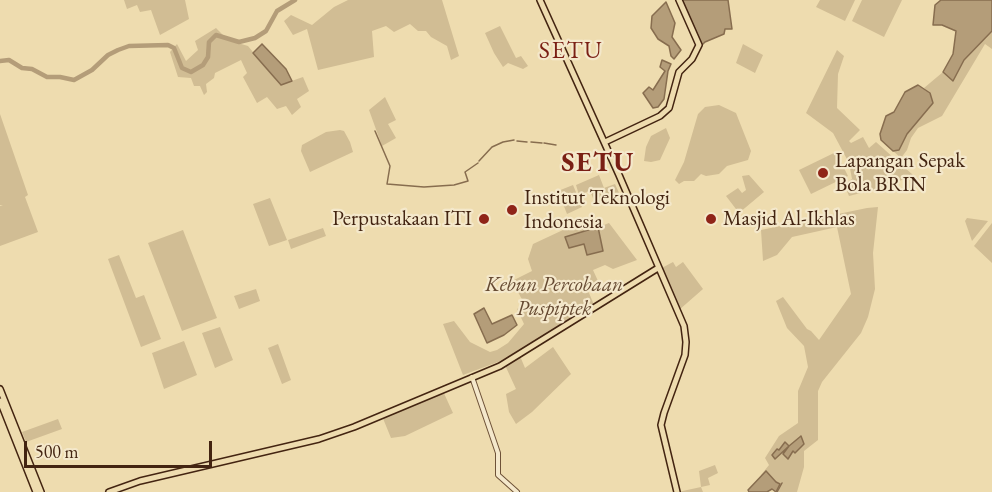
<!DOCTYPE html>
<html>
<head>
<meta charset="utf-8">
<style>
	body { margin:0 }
	#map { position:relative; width:992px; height:492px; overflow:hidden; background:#eedcaf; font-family:"EB Garamond",serif }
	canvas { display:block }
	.scale { position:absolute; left:24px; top:441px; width:188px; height:27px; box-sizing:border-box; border:3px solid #432411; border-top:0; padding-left:8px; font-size:18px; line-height:21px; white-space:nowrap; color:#432411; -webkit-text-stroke:4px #f4e8cb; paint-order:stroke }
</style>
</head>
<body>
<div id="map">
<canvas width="992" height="492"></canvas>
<div class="scale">500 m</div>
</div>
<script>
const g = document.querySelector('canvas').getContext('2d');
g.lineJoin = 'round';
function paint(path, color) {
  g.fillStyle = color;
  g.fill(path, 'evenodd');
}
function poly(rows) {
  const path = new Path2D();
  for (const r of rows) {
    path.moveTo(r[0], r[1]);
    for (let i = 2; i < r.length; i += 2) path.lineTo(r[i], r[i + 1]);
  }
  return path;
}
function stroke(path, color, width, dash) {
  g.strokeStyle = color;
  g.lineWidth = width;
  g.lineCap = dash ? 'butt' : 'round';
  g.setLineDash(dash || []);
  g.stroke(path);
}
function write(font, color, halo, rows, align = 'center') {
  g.font = font + ' "EB Garamond",serif';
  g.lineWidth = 4.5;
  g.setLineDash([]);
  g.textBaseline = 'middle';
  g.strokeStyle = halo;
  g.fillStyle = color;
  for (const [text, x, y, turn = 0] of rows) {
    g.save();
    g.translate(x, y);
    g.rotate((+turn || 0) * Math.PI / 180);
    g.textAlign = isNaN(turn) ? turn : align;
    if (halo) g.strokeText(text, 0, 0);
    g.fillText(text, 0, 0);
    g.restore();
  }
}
const green = poly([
	[124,0,185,0,189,19,160,35,151,10,140,12,137,5,127,9],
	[348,0,442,0,459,56,451,60,447,46,431,37,426,31,418,31,410,24,394,32,386,26,372,31,374,57,318,70,307,29,293,35,284,21,291,15,312,25,334,7],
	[820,0,855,0,845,21,816,7],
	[862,0,902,0,884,37,852,21],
	[500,26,516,58,521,56,528,66,523,69,508,63,503,67,494,53,485,33],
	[216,28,228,40,248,46,280,85,303,77,309,91,297,99,301,107,292,115,286,106,277,109,267,97,257,103,243,77,247,73,241,60,215,73,214,78,206,84,207,92,204,95,200,86,194,86,191,78,178,77,170,52,177,44,186,61,198,50,195,41],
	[992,31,992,49,985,44,942,116,918,128,911,138,907,150,901,158,893,151,899,150,907,134,933,103,930,93,924,88,943,72,953,80,964,60],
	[743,44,763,55,755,73,736,63],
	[837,50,844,56,838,74,837,108,860,130,849,141,851,143,863,137,869,148,876,142,913,175,888,186,849,196,844,184,852,179,849,163,833,133,806,113],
	[385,97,396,120,388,124,396,138,382,146,369,110],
	[719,105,736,113,751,151,748,160,727,166,719,174,706,176,701,174,694,181,684,181,679,184,675,180,684,162,698,114,705,107],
	[0,114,28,195,25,197,38,232,0,246,0,206,3,205,0,205],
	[666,128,670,138,660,160,651,162,644,161,646,147,651,136],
	[340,130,344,131,350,142,353,152,310,172,301,151,302,145,326,132],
	[836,152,848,176,811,194,799,170],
	[599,175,604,188,615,184,620,195,596,205,590,191,579,195,576,185],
	[749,175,764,192,739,213,726,196,738,188,742,193,746,190,742,176],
	[573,185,582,207,567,214,558,191],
	[270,198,287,240,269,246,253,204],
	[878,207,873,253,875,289,868,317,861,333,822,382,818,391,818,440,804,451,804,467,797,492,776,492,761,475,769,465,765,458,779,436,798,423,798,391,808,367,804,346,787,328,776,301,783,297,807,329,811,331,819,340,851,294,837,227,792,237,777,255,763,261,761,230,867,208],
	[967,218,988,221,972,241,965,221],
	[601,220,604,225,609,223,637,260,613,269,605,265,593,270,598,281,587,288,594,305,532,344,498,362,463,375,443,324,454,321,470,342,490,352,497,350,508,343,524,324,517,309,525,305,512,281,532,271,528,259,533,244,563,230],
	[992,223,992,263,974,246],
	[323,228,326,236,291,249,288,240],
	[183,230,217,318,182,331,148,243],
	[119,255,136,298,144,295,161,339,141,347,108,259],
	[673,262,676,267,683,262,703,289,679,310,658,270],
	[256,289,260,301,239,309,234,296],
	[220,327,233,360,215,368,202,333],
	[184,341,197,375,164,389,152,353],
	[278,344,291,380,282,384,268,348],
	[553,347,571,374,532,412,516,424,509,412,506,394,516,389,504,363,520,356,525,368],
	[442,389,453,413,405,436,391,438,382,416],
	[58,419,62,429,26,442,22,432],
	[715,465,718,473,708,478,710,485,701,487,703,492,678,492,701,487,699,471]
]);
const water = poly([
	[682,0,728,0,732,29,725,29,724,34,705,42,702,45,682,0],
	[941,0,992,0,992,31,964,60,953,81,943,72,953,54,956,31,942,25,933,25,935,5,941,0],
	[666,2,675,23,672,37,681,50,674,59,671,56,669,46,658,39,651,28,652,16,666,2],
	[262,44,286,69,292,81,281,85,253,53,262,44],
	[662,60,671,64,668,71,664,99,658,107,653,108,643,93,649,87,653,90,665,71,660,67,662,60],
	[918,85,930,93,933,103,907,134,899,150,893,151,881,140,880,134,886,116,894,112,905,92,918,85],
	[598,227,603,251,587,255,584,244,569,248,565,237,598,227],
	[484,308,492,324,512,315,517,325,504,335,487,343,474,314,484,308],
	[801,436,804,444,795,453,793,451,788,459,783,454,789,446,775,459,772,455,777,449,779,450,785,442,789,446,801,436],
	[766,471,776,482,780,484,776,492,772,489,767,492,749,492,748,490,766,471]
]);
const stream = poly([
	[375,131,390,166,387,184,424,187,454,185,468,181,465,172,478,163],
	[517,141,527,142],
	[531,142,542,143],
	[544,143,556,145],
	[479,161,492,147,503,142,514,140],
	[777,492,782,483]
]);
const river = poly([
	[0,61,9,60,22,68,32,69,47,77,60,77,74,80,92,70,108,55,118,50,129,46,168,45,174,48,182,68,191,72,203,65,208,57,209,42,216,35,239,42,255,38,266,31,277,11,295,0]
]);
const minor = poly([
	[472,377,498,453,498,475,517,492]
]);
const major = poly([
	[540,0,619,175,684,326,686,342,685,355,664,413,661,425,677,492],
	[605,142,660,116,669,108,679,72,692,59,699,45,679,0],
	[0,389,41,492],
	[0,401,36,492],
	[109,492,140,481,319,439,354,427,500,366,658,268]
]);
const markers = [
	[823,173,6,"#8f2418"],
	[512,210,6,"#8f2418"],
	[484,219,6,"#8f2418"],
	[711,219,6,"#8f2418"]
];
const poiNames = [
	["Lapangan Sepak",835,161],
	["Bola BRIN",835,185],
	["Institut Teknologi",524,198],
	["Indonesia",524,222],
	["Perpustakaan ITI",472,219,"right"],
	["Masjid Al-Ikhlas",723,219]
];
const parkNames = [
	["Kebun Percobaan",554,285],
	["Puspiptek",554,309]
];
const quarterNames = [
	["SETU",571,51]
];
const districtNames = [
	["SETU",598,164]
];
paint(green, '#d1bd94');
paint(water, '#b49d79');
stroke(water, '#876d4f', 1.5);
stroke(stream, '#876d4f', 1.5);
stroke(river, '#b49d79', 4.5);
stroke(minor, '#6e5238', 6);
stroke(major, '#432411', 8);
stroke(minor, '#f4e8cb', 4);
stroke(major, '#eedcaf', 5);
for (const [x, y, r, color] of markers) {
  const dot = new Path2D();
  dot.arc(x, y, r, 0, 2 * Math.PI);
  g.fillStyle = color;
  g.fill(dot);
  stroke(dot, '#f4e8cb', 2);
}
write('21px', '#432411', '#f4e8cb', poiNames, 'left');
write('italic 21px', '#664a32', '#f4e8cb', parkNames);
g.letterSpacing = '1.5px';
write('24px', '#7a1f14', '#f4e8cb', quarterNames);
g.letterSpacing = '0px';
g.letterSpacing = '1.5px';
write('bold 27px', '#7a1f14', '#f4e8cb', districtNames);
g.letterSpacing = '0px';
</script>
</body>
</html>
